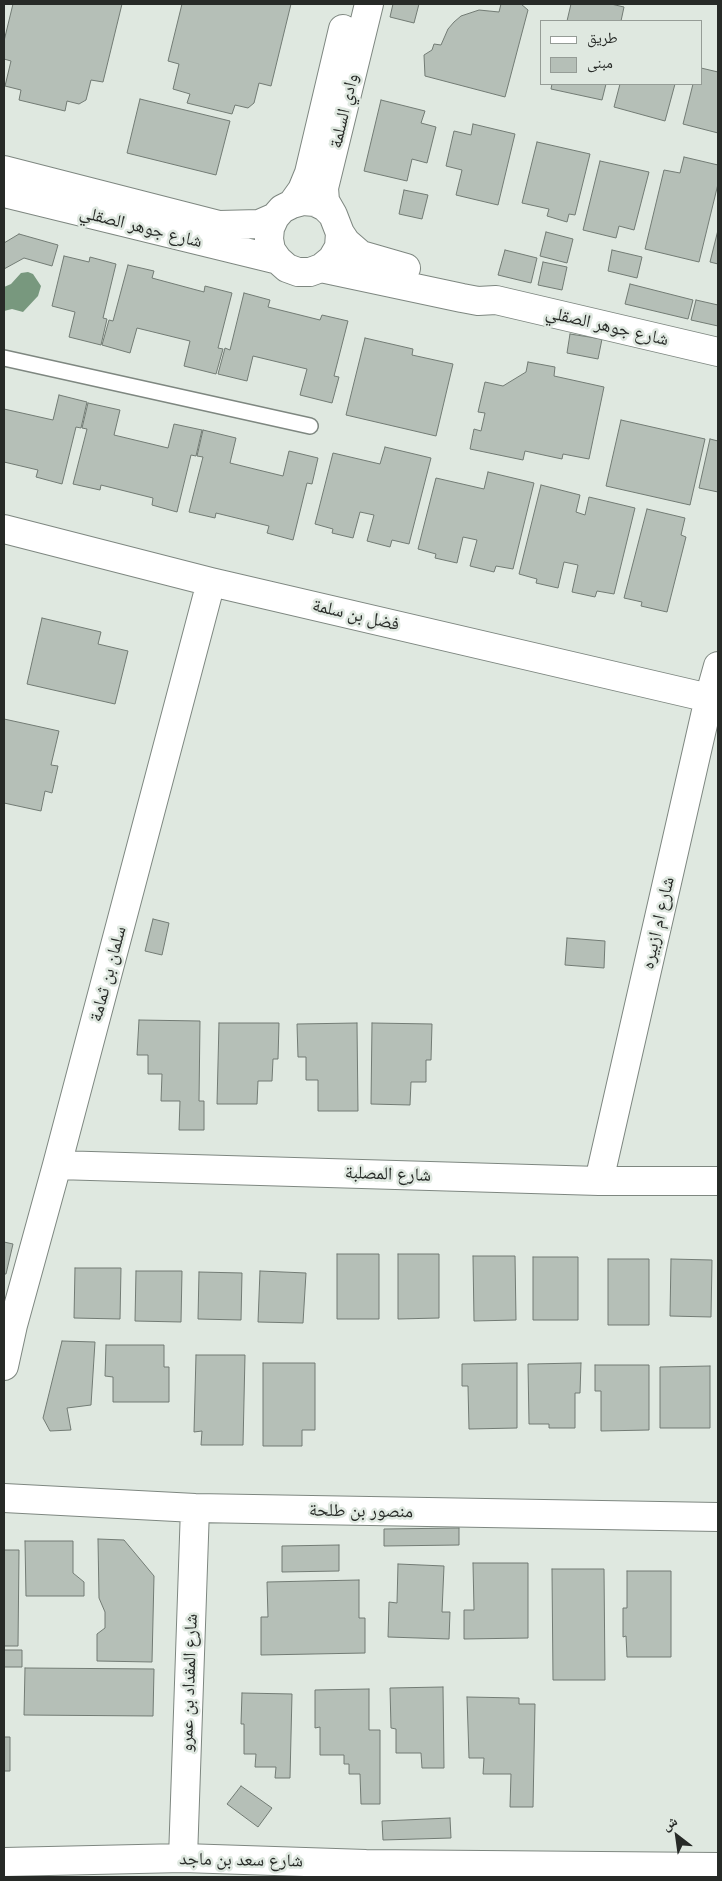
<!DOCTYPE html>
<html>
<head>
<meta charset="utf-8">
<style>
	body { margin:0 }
	#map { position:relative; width:722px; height:1881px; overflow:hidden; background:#dfe8e0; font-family:Raleway,"Noto Naskh Arabic",sans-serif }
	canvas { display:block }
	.frame { position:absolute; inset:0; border:5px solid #272a27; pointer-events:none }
	.legend { position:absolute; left:540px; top:20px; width:162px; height:65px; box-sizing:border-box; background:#dfe8e0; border:1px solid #959c96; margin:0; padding:6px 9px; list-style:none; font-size:15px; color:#272a27 }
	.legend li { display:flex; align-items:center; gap:10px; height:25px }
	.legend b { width:25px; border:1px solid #959c96 }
	.north { position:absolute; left:652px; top:1811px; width:50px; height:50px; -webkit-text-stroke:4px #dfe8e0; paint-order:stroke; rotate:330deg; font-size:14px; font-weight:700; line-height:20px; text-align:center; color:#272a27 }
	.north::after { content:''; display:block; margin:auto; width:18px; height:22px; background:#272a27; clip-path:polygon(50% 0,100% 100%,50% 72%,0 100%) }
</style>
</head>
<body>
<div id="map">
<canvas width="722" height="1881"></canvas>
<div class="frame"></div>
<ul class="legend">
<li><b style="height:6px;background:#fff"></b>طريق</li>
<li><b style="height:14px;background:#b5bfb7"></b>مبنى</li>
</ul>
<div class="north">ش</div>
</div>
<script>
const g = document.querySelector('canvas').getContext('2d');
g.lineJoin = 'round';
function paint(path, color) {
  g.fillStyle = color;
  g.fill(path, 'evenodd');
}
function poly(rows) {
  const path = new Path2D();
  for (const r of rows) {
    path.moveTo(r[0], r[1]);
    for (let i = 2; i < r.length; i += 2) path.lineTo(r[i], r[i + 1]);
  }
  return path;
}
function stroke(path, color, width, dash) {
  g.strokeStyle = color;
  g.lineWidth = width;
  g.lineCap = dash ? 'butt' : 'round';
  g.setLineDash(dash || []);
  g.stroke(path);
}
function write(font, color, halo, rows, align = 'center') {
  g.font = font + ' Raleway,"Noto Naskh Arabic",sans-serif';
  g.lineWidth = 5;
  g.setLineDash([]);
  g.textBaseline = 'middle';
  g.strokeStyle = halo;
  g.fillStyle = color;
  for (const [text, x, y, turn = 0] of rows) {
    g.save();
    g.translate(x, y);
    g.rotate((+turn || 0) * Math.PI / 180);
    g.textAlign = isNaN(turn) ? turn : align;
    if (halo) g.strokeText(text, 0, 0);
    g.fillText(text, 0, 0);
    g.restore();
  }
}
const water = poly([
	[28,272,33,274,41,286,38,296,23,312,12,309,4,311,4,287,11,284,21,273]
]);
const building = poly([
	[13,4,122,4,103,82,91,80,86,100,79,104,67,101,65,111,19,100,21,90,5,86,11,61,4,59,4,41,13,4],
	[182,4,291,4,271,86,259,83,254,103,248,108,235,105,232,114,187,103,190,94,173,89,179,64,168,61,182,4],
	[393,4,419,4,414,23,390,17,393,4],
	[501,4,521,4,528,10,505,97,425,76,424,55,432,50,434,44,441,45,448,29,454,22,461,16,479,10,499,12,501,4],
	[571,4,611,4,624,7,621,21,567,21,571,4],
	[701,68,718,72,718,133,683,124,693,84,701,84,701,68],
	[552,84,606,84,602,100,551,89,552,84],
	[620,84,675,84,665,121,614,107,620,84],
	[140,99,230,121,216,175,127,153,140,99],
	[381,100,425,111,421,123,436,127,427,163,412,159,407,181,364,171,381,100],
	[473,124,515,134,498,205,456,195,462,170,446,166,454,131,471,135,473,124],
	[537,142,590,154,575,215,569,214,567,222,547,216,549,209,522,203,537,142],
	[684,157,718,165,718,184,699,262,645,249,664,170,680,173,684,157],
	[600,161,649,172,634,230,619,226,616,238,583,230,600,161],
	[404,190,428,195,422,219,399,214,404,190],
	[718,230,718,264,710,262,718,230],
	[546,232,573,239,567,263,540,256,546,232],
	[19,234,58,245,52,266,24,258,4,269,4,243,19,234],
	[505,250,537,258,531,283,498,275,505,250],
	[612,250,642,257,637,278,608,271,612,250],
	[64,256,89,262,90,257,116,264,103,318,107,319,101,345,69,337,75,312,52,306,64,256],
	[543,262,567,267,562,290,538,285,543,262],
	[128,265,154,271,152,278,204,292,205,286,232,293,218,348,223,349,216,374,184,366,190,341,137,328,130,353,102,345,109,320,113,321,128,265],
	[630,284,693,300,688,319,625,304,630,284],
	[244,293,270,300,268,307,320,320,322,315,348,321,334,376,339,377,332,403,300,395,307,369,253,356,247,381,218,374,225,348,230,350,244,293],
	[696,300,718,305,718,326,691,320,696,300],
	[570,334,602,339,598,359,567,353,570,334],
	[365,338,413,349,412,355,453,364,436,436,346,415,365,338],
	[528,362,555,367,554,376,604,387,589,459,563,454,562,459,525,451,523,460,470,449,474,429,481,431,485,413,478,412,485,382,503,386,526,372,528,362],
	[59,395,87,402,81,428,76,427,62,484,36,477,38,470,4,462,4,409,53,420,59,395],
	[88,403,120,410,114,435,168,448,174,424,202,430,196,456,191,455,177,512,152,505,153,498,101,485,100,490,73,484,87,429,82,428,88,403],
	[621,420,705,439,690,505,606,486,621,420],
	[203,430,236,438,230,463,283,476,289,451,318,458,312,484,307,483,293,540,267,533,269,526,216,513,215,518,189,512,203,457,197,456,203,430],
	[710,439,718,441,718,492,699,488,710,439],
	[385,447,431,458,409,544,392,540,390,547,367,541,374,515,360,512,353,538,332,533,333,529,315,524,333,453,380,464,385,447],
	[488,472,534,483,513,569,496,566,494,572,470,566,477,540,463,537,457,563,435,558,436,554,418,549,436,478,484,489,488,472],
	[541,485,580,495,576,512,585,515,589,497,635,508,614,594,597,591,595,597,572,592,578,565,564,562,558,588,536,583,537,579,519,574,541,485],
	[647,509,685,518,681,535,686,537,667,612,641,606,642,602,624,598,647,509],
	[42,618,101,632,98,644,128,651,115,704,27,684,42,618],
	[4,719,59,731,51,765,58,766,52,793,45,791,41,811,4,803,4,719],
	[153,919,169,923,162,955,145,951,153,919],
	[567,938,605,941,604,968,565,965,567,938],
	[139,1020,200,1021,199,1101,204,1101,204,1130,179,1130,180,1101,161,1101,162,1074,148,1074,148,1055,137,1055,139,1020],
	[219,1023,279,1023,278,1059,273,1059,272,1081,258,1081,257,1104,217,1104,219,1023],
	[357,1023,358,1111,318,1111,318,1080,306,1080,306,1057,298,1057,297,1024,357,1023],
	[372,1023,432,1024,431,1060,426,1060,426,1082,411,1082,410,1105,371,1104,372,1023],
	[4,1242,13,1244,6,1274,4,1274,4,1242],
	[337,1254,379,1254,379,1319,337,1319,337,1254],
	[398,1254,439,1254,439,1318,398,1319,398,1254],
	[473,1256,515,1256,516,1320,474,1321,473,1256],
	[533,1257,578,1257,578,1320,533,1320,533,1257],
	[608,1259,649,1259,649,1325,608,1325,608,1259],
	[671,1259,712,1260,711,1317,670,1316,671,1259],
	[75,1268,121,1268,120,1319,74,1318,75,1268],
	[136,1271,182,1271,181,1322,135,1321,136,1271],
	[260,1271,306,1273,303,1323,258,1322,260,1271],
	[199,1272,242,1273,241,1320,198,1319,199,1272],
	[62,1341,95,1342,91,1405,67,1408,71,1430,50,1431,43,1418,62,1341],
	[106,1345,164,1345,164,1367,169,1367,169,1402,113,1402,113,1377,105,1376,106,1345],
	[196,1355,245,1355,243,1445,201,1445,202,1431,194,1432,196,1355],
	[263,1363,315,1363,315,1430,302,1430,302,1446,263,1446,263,1363],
	[517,1363,517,1428,469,1429,468,1386,462,1386,462,1364,517,1363],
	[581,1363,580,1393,575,1393,575,1428,549,1428,549,1424,529,1424,528,1364,581,1363],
	[595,1365,649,1365,649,1430,601,1431,601,1391,595,1391,595,1365],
	[710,1366,710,1428,660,1428,660,1367,710,1366],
	[459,1528,459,1545,384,1546,384,1529,459,1528],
	[98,1539,124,1540,154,1576,152,1662,97,1661,97,1634,105,1628,105,1612,99,1598,98,1539],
	[25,1541,73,1541,73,1573,84,1582,84,1596,26,1596,25,1541],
	[339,1545,339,1571,282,1572,282,1546,339,1545],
	[4,1550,19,1550,18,1646,4,1646,4,1550],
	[473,1563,528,1563,528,1638,464,1639,464,1610,474,1610,473,1563],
	[398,1564,444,1566,442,1612,450,1612,449,1639,388,1637,389,1602,397,1603,398,1564],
	[552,1569,604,1569,605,1680,553,1680,552,1569],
	[627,1571,671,1571,671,1657,627,1657,626,1636,623,1637,623,1608,627,1608,627,1571],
	[359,1580,359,1618,365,1618,365,1653,261,1655,261,1617,268,1617,267,1582,359,1580],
	[4,1650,22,1650,22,1667,4,1667,4,1650],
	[25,1668,154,1669,153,1716,24,1715,25,1668],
	[443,1687,444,1768,422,1768,421,1753,396,1753,396,1729,391,1728,390,1688,443,1687],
	[369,1689,369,1730,380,1730,380,1804,361,1804,360,1774,349,1774,349,1764,344,1764,344,1755,320,1755,320,1727,315,1728,315,1690,369,1689],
	[242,1693,292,1694,290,1778,275,1778,276,1767,255,1767,256,1754,244,1754,244,1724,241,1724,242,1693],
	[467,1697,519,1698,519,1704,535,1704,533,1807,510,1807,511,1774,483,1774,484,1758,469,1758,467,1697],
	[4,1737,10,1737,10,1771,4,1771,4,1737],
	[241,1786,272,1808,258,1827,227,1804,241,1786],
	[450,1818,451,1838,383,1840,382,1821,450,1818]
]);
const lane = poly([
	[4,358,310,426]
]);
const street = poly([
	[4,170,219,225,259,224,275,217],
	[4,193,278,260],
	[292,204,302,190,309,173,343,29],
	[333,215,325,201,324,188,369,4],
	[340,233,346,242,361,255,406,268],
	[321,268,332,259,339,247,340,233,333,215,325,207,315,202,303,201,292,204,282,209,275,217,270,228,269,239,271,250,278,260,287,268,298,272,310,272,321,268,462,298,478,301,496,300,718,352],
	[4,529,211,582,709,698],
	[57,1165,599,1181,718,1181],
	[599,1181,709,698,718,666],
	[4,1366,13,1325,57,1165,211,582],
	[4,1498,195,1508,718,1517],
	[183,1858,195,1508],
	[4,1862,183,1858,366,1864,718,1867]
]);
const streetNames = [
	["وادي السلمة",344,111,-77],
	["شارع جوهر الصقلي",141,227,14],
	["شارع جوهر الصقلي",607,326,13],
	["فضل بن سلمة",356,615,13],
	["شارع ام ازبيره",658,923,-77],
	["سلمان بن ثمامة",108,974,-75],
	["شارع المصلبة",388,1174,2],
	["منصور بن طلحة",361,1511,1],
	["شارع المقداد بن عمرو",189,1683,-88],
	["شارع سعد بن ماجد",241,1860,1]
];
paint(water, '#78987e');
paint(building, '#b5bfb7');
stroke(building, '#727b74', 1);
stroke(lane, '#7e8780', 18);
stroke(street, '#7e8780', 30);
stroke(lane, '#fff', 15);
stroke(street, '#fff', 28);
write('18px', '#272a27', '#dfe8e0', streetNames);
</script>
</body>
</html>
